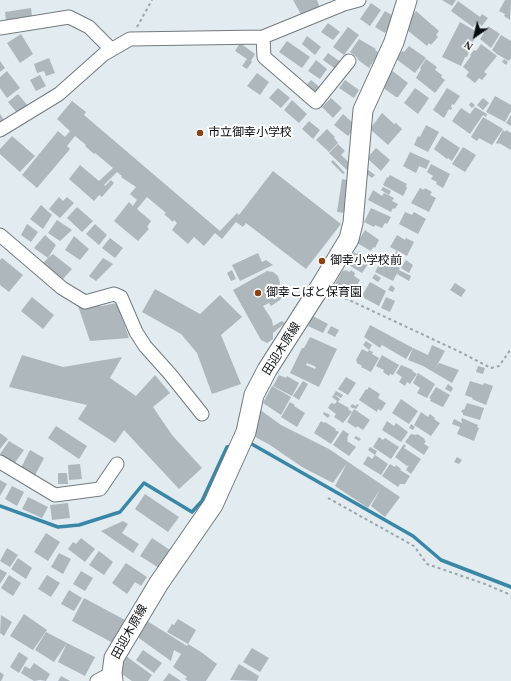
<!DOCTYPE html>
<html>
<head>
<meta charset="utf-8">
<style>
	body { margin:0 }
	#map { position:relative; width:511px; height:681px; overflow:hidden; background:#e1ebf0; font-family:"Times New Roman",serif }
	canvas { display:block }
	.north { position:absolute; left:455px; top:16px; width:40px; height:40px; -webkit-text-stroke:3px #fff; paint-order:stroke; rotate:214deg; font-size:11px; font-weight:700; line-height:16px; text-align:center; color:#090c0e }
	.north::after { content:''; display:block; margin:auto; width:14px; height:18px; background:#090c0e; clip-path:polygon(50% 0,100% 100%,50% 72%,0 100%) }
</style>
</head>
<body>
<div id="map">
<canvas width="511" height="681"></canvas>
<div class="north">N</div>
</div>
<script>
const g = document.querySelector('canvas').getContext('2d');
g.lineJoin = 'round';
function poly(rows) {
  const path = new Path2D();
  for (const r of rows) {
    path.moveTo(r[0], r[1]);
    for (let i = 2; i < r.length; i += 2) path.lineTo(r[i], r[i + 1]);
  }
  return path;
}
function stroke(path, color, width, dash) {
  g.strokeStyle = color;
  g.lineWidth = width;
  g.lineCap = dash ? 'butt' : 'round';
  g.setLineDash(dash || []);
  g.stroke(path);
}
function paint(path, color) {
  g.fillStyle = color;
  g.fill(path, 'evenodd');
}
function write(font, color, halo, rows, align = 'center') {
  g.font = font + ' "Times New Roman","Noto Sans JP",serif';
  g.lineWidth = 4;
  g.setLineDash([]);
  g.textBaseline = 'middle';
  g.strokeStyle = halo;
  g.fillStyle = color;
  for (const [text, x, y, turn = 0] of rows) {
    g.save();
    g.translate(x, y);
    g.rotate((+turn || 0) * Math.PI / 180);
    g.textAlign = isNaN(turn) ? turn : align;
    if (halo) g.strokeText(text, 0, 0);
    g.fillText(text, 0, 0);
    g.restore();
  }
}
const stream = poly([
	[247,443,250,443,413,536,441,560,511,587],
	[0,506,58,527,79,525,120,512,144,483,192,512,202,501,227,447,233,446]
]);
const building = poly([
	[293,0,317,0,320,8,302,16],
	[442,0,456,0,452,6],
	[505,0,511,0,510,20,504,16,505,14,499,11],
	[458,1,480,17,482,14,488,18,482,26,477,22,473,27,451,11],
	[371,3,381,10,370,26,360,19],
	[31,8,32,17,6,21,5,12],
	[385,11,395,17,385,33,375,27],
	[416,11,439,31,436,35,438,37,431,45,429,43,427,46,407,30,411,16],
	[460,22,477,32,467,57,465,57,461,66,442,57],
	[328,23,340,32,333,40,321,32],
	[488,26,500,34,491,48,480,39],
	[348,27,359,35,344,55,333,47],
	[21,34,33,54,20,63,7,43],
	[501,35,511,41,511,58,509,61,495,53,496,53,492,50],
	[307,36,321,47,315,55,302,44],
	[359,39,376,49,375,50,379,53,369,68,357,59,358,58,350,52],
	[287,41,310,57,302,68,279,52],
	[240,43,255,54,251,61,252,62,247,69,242,66,247,59,235,51],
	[481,44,497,56,484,72,487,74,482,80,479,78,475,83,466,76,469,72,463,67,471,56,470,55,474,50,476,51],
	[409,46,426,58,415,73,396,59,402,51,404,52],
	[328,53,342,63,337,70,323,60],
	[49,58,55,73,46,76,44,71,37,73,34,64],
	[426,59,437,67,435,70,442,75,441,77,445,80,435,93,416,78,421,69,420,68],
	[504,59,508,62,506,65,502,62],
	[316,60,327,69,320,79,308,71],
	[0,61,5,68,0,72],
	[390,69,408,83,398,97,396,97,382,87],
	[7,71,20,88,7,98,0,88,0,77],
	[257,73,269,82,260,95,247,86],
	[40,75,46,86,36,91,30,80],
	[311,80,322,89,315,98,303,89],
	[345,80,359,90,354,98,339,88],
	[278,88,290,98,281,108,269,98],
	[415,88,429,98,418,114,404,103],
	[447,88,460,96,454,105,452,104,451,107,452,108,451,110,449,109,444,118,433,110],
	[18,94,28,106,18,114,8,102],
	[495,96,511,105,511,111,505,122,486,112],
	[331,98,342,108,333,118,322,107],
	[483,98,489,103,483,110,477,105],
	[292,100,307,114,299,123,284,110],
	[72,101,86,112,84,115,220,231,237,213,239,215,273,171,341,224,306,269,246,223,243,227,236,222,222,239,215,233,204,246,194,237,188,244,172,230,177,223,174,220,173,222,164,214,166,213,147,197,137,209,151,221,147,227,149,229,138,241,114,221,129,202,133,206,137,200,130,194,136,187,121,177,122,176,117,172,104,185,105,186,111,180,114,183,102,197,99,195,94,201,69,179,80,165,99,181,113,168,95,153,94,154,85,146,86,145,75,136,67,146,70,149,37,188,22,175,58,131,65,137,70,131,57,119],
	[471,102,475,105,472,108,469,105],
	[475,107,487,114,486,117,483,115,470,134,452,121,461,108,470,114],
	[382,113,394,124,396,123,402,129,388,145,370,129],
	[0,114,4,120,0,123],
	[343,114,354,124,351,127,354,129,348,136,334,125],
	[511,115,511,126,506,123],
	[483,117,503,129,492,145,479,138,477,141,471,137],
	[309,121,320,130,313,139,302,129],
	[426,125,439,132,428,152,414,145,418,136,420,137],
	[327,129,335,137,334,138,338,143,329,152,316,140],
	[503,130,505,132,506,130,511,133,511,150,499,143,498,144,496,143],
	[12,136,35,156,20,172,0,154,0,149],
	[442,136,460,148,452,161,448,158,447,159,434,149],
	[338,144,345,151,341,155,352,165,348,171,329,153],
	[463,147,476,155,465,172,452,164],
	[376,148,390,160,381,171,367,158],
	[410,152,430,161,426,169,419,166,416,173,403,166],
	[333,160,345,173,343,174,331,162],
	[431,164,450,174,443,188,436,184,437,182,431,179,433,176,427,172],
	[367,169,375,175,372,178,364,172],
	[390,175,407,184,406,186,407,188,403,196,383,185,387,177,388,178],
	[342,179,351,181,346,213,337,212],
	[383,187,391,191,389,195,381,190],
	[420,188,424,190,425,188,432,192,430,195,436,198,429,212,411,203],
	[373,190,382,196,384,193,394,198,392,201,398,204,395,209,393,208,391,212,368,200],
	[59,197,63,201,67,197,74,203,60,218,49,209],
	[41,205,52,215,43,229,30,219],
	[77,207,93,221,82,232,67,218],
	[371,208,391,217,387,224,385,223,382,228,375,225,374,227,364,222],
	[405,212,412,215,414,212,426,219,418,234,399,224],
	[57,220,72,230,60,241,48,233],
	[27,224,38,232,31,242,21,235],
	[95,224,107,235,99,245,86,234],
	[365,230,379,240,375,248,373,247,371,251,357,243],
	[45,235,56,245,48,258,53,254,72,269,62,280,42,264,48,258,34,248],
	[397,235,405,240,406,238,414,242,407,256,390,247],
	[74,236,89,249,80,260,65,250],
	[110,238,123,248,115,258,102,248],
	[359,251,363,254,362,256,369,259,370,261,362,273,347,264,354,252,357,254],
	[396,251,403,255,399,261,393,257],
	[258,253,262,262,266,260,273,265,240,281,232,265],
	[2,258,23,275,9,292,0,285,0,260],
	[103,258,113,264,96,281,89,276],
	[382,259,388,262,388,261,400,268,393,281,375,272],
	[406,260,413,265,409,273,401,268],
	[232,270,236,279,231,281,227,273],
	[343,270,344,271,345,270,350,272,351,270,355,273,354,276,360,280,353,292,335,284],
	[399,270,411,276,409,281,397,274],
	[267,271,273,272,278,276,280,283,278,289,282,297,280,300,271,306,269,303,263,306,272,320,273,326,282,321,285,323,273,333,273,339,267,343,261,340,233,290],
	[375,274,381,278,378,282,372,278],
	[370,282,386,291,379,306,364,298,363,294],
	[455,283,466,290,461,297,450,290],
	[391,285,395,288,393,292,388,290],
	[155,289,200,314,220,295,242,317,221,335,241,384,212,394,197,353,181,334,142,312],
	[32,297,54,315,43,329,21,311],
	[386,297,395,301,390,312,381,308],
	[77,303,102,306,117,303,129,338,90,341],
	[313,316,328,324,323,333,308,326],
	[370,325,413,348,406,359,382,345,384,341,380,348,364,337],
	[331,326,339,330,335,337,327,333],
	[310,337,337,349,319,387,290,373,302,348,304,348],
	[307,363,316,367,315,369,306,365],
	[366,341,372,345,369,350,363,345],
	[432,345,445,351,435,369,439,363,459,370,452,383,423,366,408,360,413,348,428,355],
	[362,349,368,352,369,350,373,352,372,354,379,358,371,372,361,367,362,366,357,363,356,360],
	[22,355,63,367,122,357,110,378,136,396,155,375,170,393,153,407,172,435,202,468,179,489,124,430,115,443,78,419,87,405,9,387],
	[382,355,399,365,393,375,390,374,389,376,383,372,384,370,376,366],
	[401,365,413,370,412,371,417,374,410,384,407,382,405,386,399,382,402,377,396,373],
	[478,366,485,368,483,374,476,372],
	[418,373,435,384,427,398,417,393,420,388,413,383],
	[279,375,286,378,287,376,299,383,292,396,273,386],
	[346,377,356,383,348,395,338,389],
	[303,381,308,384,299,400,293,396],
	[470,381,483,385,484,383,493,386,486,405,472,399,473,398,465,395],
	[448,384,453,388,451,392,445,389],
	[272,386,291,397,281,415,263,403],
	[369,387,380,394,378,398,386,403,381,411,378,409,377,412,359,400,366,389,367,390],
	[436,387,450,395,443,407,430,401,431,399,429,398],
	[336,391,343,395,341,398,334,394],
	[334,394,340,399,338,402,349,408,348,409,352,412,343,423,334,417,336,414,328,408,331,403,335,404,337,401,332,397],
	[401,399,418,411,409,424,392,413],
	[290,402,295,405,294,406,305,413,297,427,281,417],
	[467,403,484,408,480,420,463,415,463,413,461,412,463,409,464,410],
	[352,404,356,406,357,404,359,405,356,409,350,407],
	[259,409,281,425,329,449,400,497,385,517,371,506,381,488,368,508,335,486,347,463,333,483,302,467,270,445,246,432],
	[354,409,370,420,363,430,357,426,356,428,347,422],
	[324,412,330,415,328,418,323,414],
	[421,412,428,417,430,414,435,418,434,419,440,423,431,436,414,425],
	[462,418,478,425,477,427,479,428,474,441,457,434,460,427,452,424,454,419,462,423,462,421,461,421],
	[321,421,324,423,325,422,336,429,335,430,339,432,331,444,314,433],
	[387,421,394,426,396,423,408,432,401,442,382,430],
	[411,424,415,427,413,430,409,428],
	[56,426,87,446,79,459,48,438],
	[343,430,349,434,347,438,348,439,347,441,356,447,349,456,333,445],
	[0,433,8,439,0,449],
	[411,434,416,435,417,434,425,439,424,440,426,441,424,444,429,447,424,455,405,442],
	[356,436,361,439,359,441,354,438],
	[379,437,383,440,385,438,399,447,391,459,373,447],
	[9,441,24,450,14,464,0,454],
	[404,444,406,446,404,448,421,459,411,474,406,470,409,465,407,466,395,457],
	[370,447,377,451,375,455,368,450],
	[30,450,44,458,34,477,20,470],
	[375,455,388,464,381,475,363,464,368,456,372,459],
	[457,457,462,460,459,464,454,462],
	[80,464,82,479,69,480,68,465],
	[390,464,395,467,396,465,401,469,400,470,410,476,405,484,400,484,398,487,382,476],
	[58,473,67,473,68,484,58,484],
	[0,480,7,484,0,496],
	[12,486,24,492,17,506,5,499],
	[145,494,179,517,168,532,135,509],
	[28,497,48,507,42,518,22,509],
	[68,503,70,518,52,520,50,505],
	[123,521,128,524,122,533,139,544,133,553,101,531],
	[46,533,60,542,48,561,34,552],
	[81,538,95,549,85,562,68,549,73,542,76,544],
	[152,538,170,550,159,568,140,556],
	[7,548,18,555,10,567,0,561],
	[99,551,113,562,104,575,89,565],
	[59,553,71,559,63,574,51,567],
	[18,558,32,568,26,579,11,569],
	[126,563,147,577,141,586,135,582,127,594,112,583],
	[0,569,7,573,0,584],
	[81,571,93,578,85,591,73,584],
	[9,575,21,583,13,596,1,588],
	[47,575,60,583,51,597,38,589],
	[69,590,82,598,74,611,61,604],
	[84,598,125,620,113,643,72,621],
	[24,614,47,630,33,650,10,636],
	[1,615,12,622,4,636,0,633],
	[144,619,187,646,188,644,201,652,217,664,206,681,188,681,185,679,187,677,173,667,181,654,174,650,171,661,136,636],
	[178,619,196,630,188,644,167,632,172,624,174,625],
	[46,632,67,643,54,662,35,650],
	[67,643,95,657,85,676,58,662],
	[252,648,269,658,260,672,243,662],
	[143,650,162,663,154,673,136,660],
	[19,652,28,658,19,673,10,667],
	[126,656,152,675,148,681,132,681,116,670],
	[34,663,50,674,46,681,40,680,34,681,21,673,25,666,30,669],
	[239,664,259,676,257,681,230,680],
	[0,672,4,675,1,681,0,681],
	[169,673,181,681,163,681],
	[61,676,70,681,58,681]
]);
const path = poly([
	[137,27,152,0],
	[334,293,458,351,491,368,499,366,511,349],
	[328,498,414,546,427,564,485,584,511,595]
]);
const minor = poly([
	[0,28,69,17,89,27,111,49],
	[263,37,264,57,316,102,349,61],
	[0,130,59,94,104,54,130,39,263,37,344,4,359,0],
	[0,235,62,288,85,302,114,294,121,297,136,332,145,346,170,374,202,414],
	[0,462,55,495,100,489,117,464],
	[97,681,112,673]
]);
const secondary = poly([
	[113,681,112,673,114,658,159,583,213,505,246,432,254,395,267,370,320,287,349,239,353,223,363,110,394,42,407,0]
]);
const markers = [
	[200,133,4,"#884418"],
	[322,261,4,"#884418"],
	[258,293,4,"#884418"]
];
const poiNames = [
	["市立御幸小学校",208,133],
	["御幸小学校前",330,261],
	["御幸こばと保育園",266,293]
];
const streetNames = [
	["田迎木原線",282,349,-58],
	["田迎木原線",130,632,-61]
];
stroke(stream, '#3986a7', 3.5);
paint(building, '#aeb7bc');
stroke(minor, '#727b7f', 15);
stroke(secondary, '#727b7f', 21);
stroke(path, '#9da5a9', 2, [3, 3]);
stroke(minor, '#fff', 13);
stroke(secondary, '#fff', 19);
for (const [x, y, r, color] of markers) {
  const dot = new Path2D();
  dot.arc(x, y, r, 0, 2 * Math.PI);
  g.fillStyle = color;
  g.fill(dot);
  stroke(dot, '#fff', 1.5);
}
write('12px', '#090c0e', '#fff', poiNames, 'left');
write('12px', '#090c0e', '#fff', streetNames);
</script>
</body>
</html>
